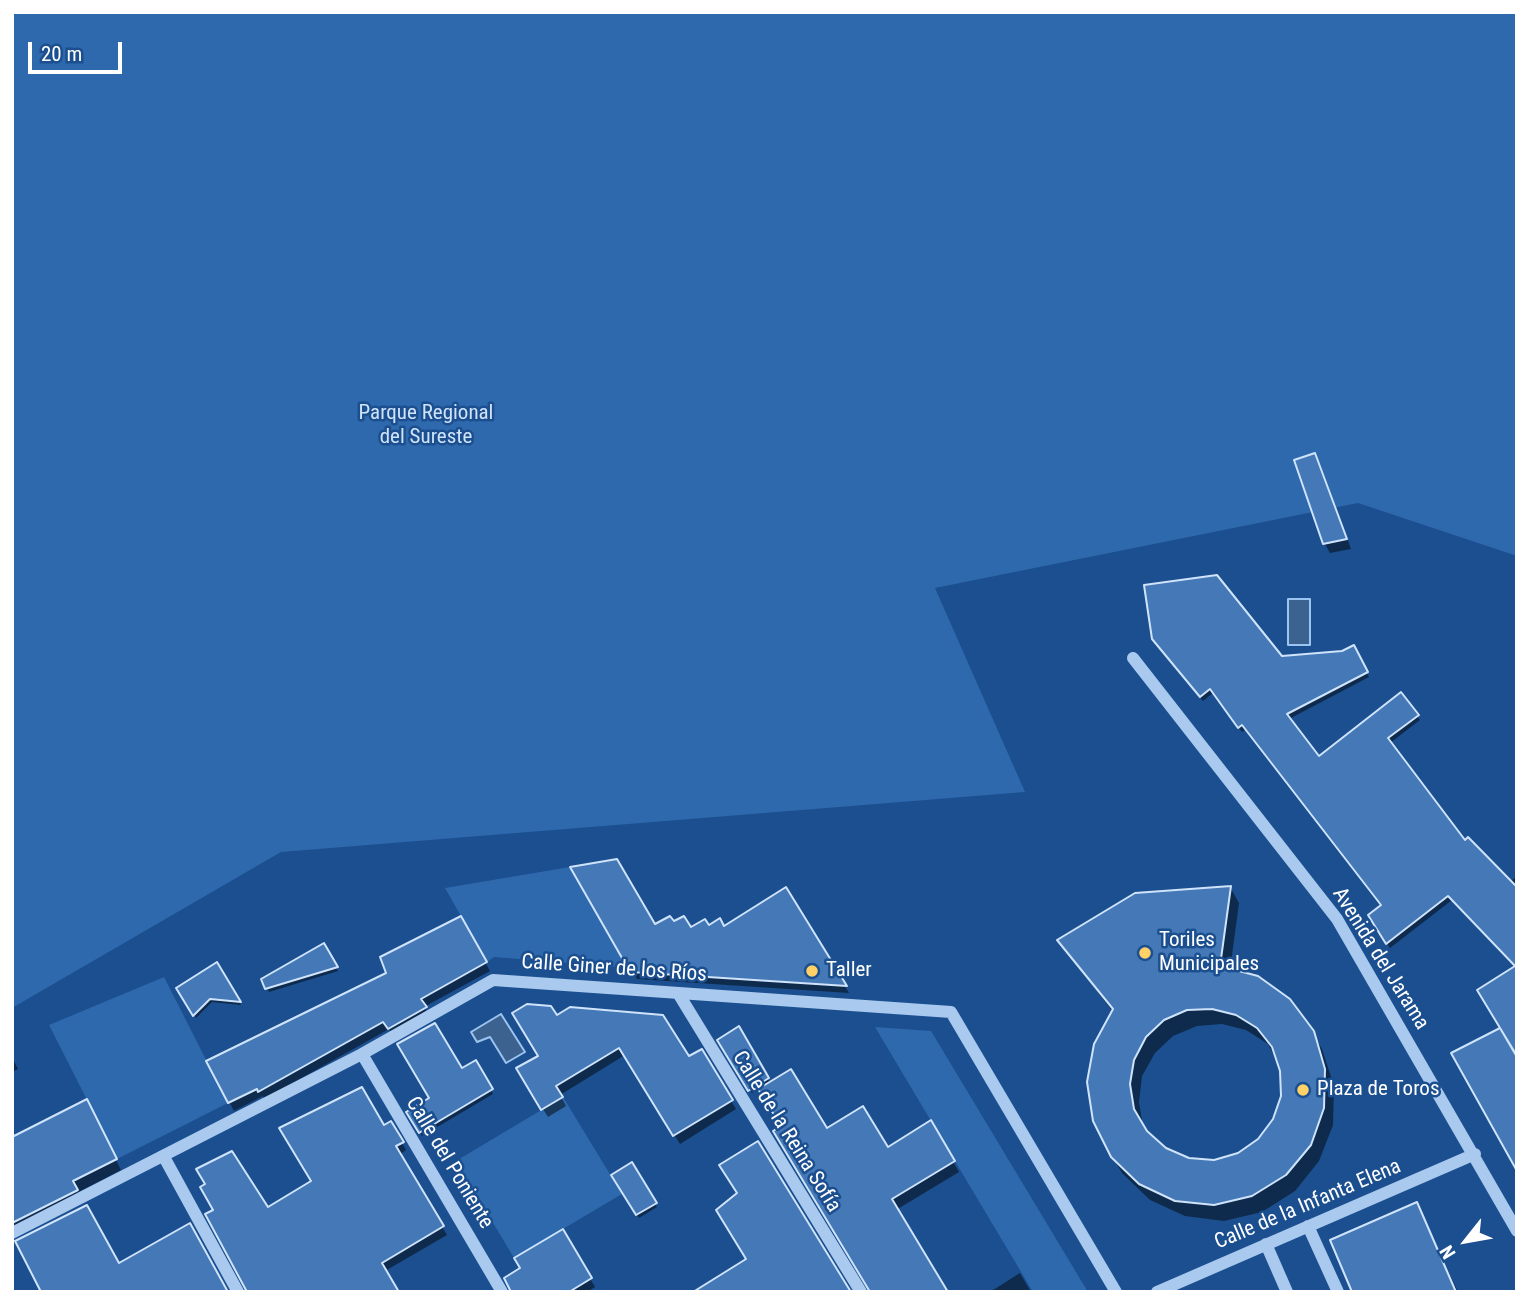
<!DOCTYPE html>
<html>
<head>
<meta charset="utf-8">
<style>
	body { margin:0 }
	#map { position:relative; width:1529px; height:1304px; overflow:hidden; background:#1b4f8f; font-family:"Roboto Condensed",sans-serif }
	canvas { display:block }
	.frame { position:absolute; inset:0; border:14px solid #fff; pointer-events:none }
	.north { position:absolute; left:1431px; top:1206px; width:70px; height:70px; -webkit-text-stroke:5px #1b4f8f; paint-order:stroke; rotate:239deg; font-size:19px; font-weight:700; line-height:28px; text-align:center; color:#fff }
	.north::after { content:''; display:block; margin:auto; width:24px; height:32px; background:#fff; clip-path:polygon(50% 0,100% 100%,50% 72%,0 100%) }
	.scale { position:absolute; left:28px; top:42px; width:94px; height:32px; box-sizing:border-box; border:4px solid #fff; border-top:0; padding-left:9px; font-size:21px; line-height:24px; white-space:nowrap; color:#fff; -webkit-text-stroke:5px #1b4f8f; paint-order:stroke }
</style>
</head>
<body>
<div id="map">
<canvas width="1529" height="1304"></canvas>
<div class="frame"></div>
<div class="north">N</div>
<div class="scale">20 m</div>
</div>
<script>
const g = document.querySelector('canvas').getContext('2d');
g.lineJoin = 'round';
function paint(path, color) {
  g.fillStyle = color;
  g.fill(path, 'evenodd');
}
function poly(rows) {
  const path = new Path2D();
  for (const r of rows) {
    path.moveTo(r[0], r[1]);
    for (let i = 2; i < r.length; i += 2) path.lineTo(r[i], r[i + 1]);
  }
  return path;
}
function stroke(path, color, width, dash) {
  g.strokeStyle = color;
  g.lineWidth = width;
  g.lineCap = dash ? 'butt' : 'round';
  g.setLineDash(dash || []);
  g.stroke(path);
}
function write(font, color, halo, rows, align = 'center') {
  g.font = font + ' "Roboto Condensed",sans-serif';
  g.lineWidth = 5;
  g.setLineDash([]);
  g.textBaseline = 'middle';
  g.strokeStyle = halo;
  g.fillStyle = color;
  for (const [text, x, y, turn = 0] of rows) {
    g.save();
    g.translate(x, y);
    g.rotate((+turn || 0) * Math.PI / 180);
    g.textAlign = isNaN(turn) ? turn : align;
    if (halo) g.strokeText(text, 0, 0);
    g.fillText(text, 0, 0);
    g.restore();
  }
}
const green = poly([
	[12,12,1517,12,1517,556,1358,503,935,588,1025,792,281,852,12,1008],
	[570,867,628,968,494,957,487,962,445,888],
	[164,977,228,1103,117,1159,49,1025],
	[875,1027,931,1031,1088,1292,1033,1292],
	[563,1097,622,1194,514,1258,456,1161]
]);
const water = poly([
	[1288,599,1310,599,1310,645,1288,645,1288,599],
	[501,1014,525,1052,506,1063,490,1037,477,1042,471,1032,501,1014]
]);
const shadow = poly([
	[1314,455,1320,464,1351,549,1330,553,1325,544,1296,461],
	[1156,644,1281,658,1343,653,1353,647,1369,677,1289,719,1319,758,1417,716,1420,720,1390,743,1465,842,1510,882,1517,876,1517,1168,1453,1054,1503,1029,1517,968,1452,900,1390,948,1370,915,1383,906,1246,729,1242,732,1214,692,1203,701],
	[572,868,654,927,673,924,691,929,724,929,786,889,849,993,637,979],
	[1230,887,1239,903,1230,970,1312,1032,1322,1049,1334,1086,1333,1125,1319,1161,1295,1191,1262,1212,1224,1221,1185,1216,1150,1200,1122,1173,1112,1156,1113,1012,1059,941],
	[1222,1024,1246,1030,1268,1044,1282,1070,1283,1096,1275,1120,1259,1140,1239,1155,1214,1161,1188,1160,1165,1149,1143,1127,1139,1102,1142,1076,1155,1053,1173,1036,1197,1026],
	[460,918,490,971,424,1007,430,1016,394,1037,389,1029,264,1099,263,1096,234,1111,209,1062,388,974],
	[324,945,338,971,269,992,263,980],
	[217,965,241,1005,212,1002,196,1018,179,989],
	[556,1017,688,1059,701,1051,736,1109,680,1144,625,1055,560,1095,566,1106,548,1117,518,1069,540,1057],
	[738,1029,771,1084,826,1130,887,1149,930,1123,959,1172,896,1210,783,1127,760,1088,752,1093,719,1040],
	[12,1057,18,1069,12,1072],
	[475,1062,493,1094,422,1136,408,1112,431,1098],
	[92,1112,121,1170,77,1193,82,1201,12,1232,12,1139],
	[383,1127,402,1143,406,1150,399,1155,447,1235,385,1271,397,1292,247,1292,267,1209,313,1182],
	[631,1165,657,1207,639,1218,613,1175],
	[1416,1204,1458,1292,1354,1292],
	[562,1231,595,1287,587,1292,512,1292,522,1269],
	[1020,1273,1031,1292,990,1292]
]);
const building = poly([
	[1315,453,1347,539,1323,544,1294,460,1315,453],
	[1217,575,1282,656,1342,651,1354,645,1368,672,1287,714,1319,756,1401,692,1419,715,1388,738,1465,840,1468,837,1517,887,1517,1056,1477,990,1515,966,1448,896,1386,944,1368,915,1381,905,1242,725,1238,728,1210,689,1200,697,1152,639,1144,585,1217,575],
	[617,859,655,924,670,916,674,921,684,916,691,927,705,919,709,925,720,918,724,926,786,887,847,986,630,972,570,867,617,859],
	[1231,886,1220,966,1258,976,1290,999,1314,1031,1325,1069,1324,1108,1311,1145,1286,1175,1252,1196,1214,1205,1175,1201,1139,1184,1111,1157,1093,1121,1087,1082,1094,1044,1113,1009,1057,940,1135,893,1231,886],
	[1212,1009,1236,1015,1257,1028,1272,1047,1280,1071,1281,1096,1273,1119,1258,1139,1238,1153,1214,1160,1189,1158,1166,1148,1147,1131,1134,1109,1130,1084,1134,1060,1146,1037,1164,1020,1187,1010,1212,1009],
	[461,916,487,962,421,999,427,1007,388,1029,383,1022,258,1092,257,1089,228,1103,206,1061,386,973,380,957,461,916],
	[324,943,338,967,265,989,261,979,324,943],
	[217,962,241,1002,210,999,193,1016,176,988,217,962],
	[527,1004,551,1006,557,1015,570,1007,663,1015,689,1056,702,1049,733,1100,673,1136,619,1048,556,1086,563,1097,541,1110,516,1068,538,1056,512,1013,527,1004],
	[435,1023,462,1068,476,1060,493,1089,419,1133,406,1112,429,1098,397,1044,435,1023],
	[739,1026,769,1078,748,1091,717,1040,739,1026],
	[1500,1028,1517,1057,1517,1171,1451,1053,1500,1028],
	[791,1069,827,1128,863,1106,888,1147,931,1120,955,1161,892,1199,948,1292,870,1292,773,1131,781,1126,758,1089,791,1069],
	[362,1087,384,1125,391,1121,404,1142,396,1146,444,1226,382,1263,399,1292,247,1292,205,1214,213,1210,200,1187,205,1184,196,1169,232,1151,268,1207,311,1181,279,1128,362,1087],
	[87,1099,117,1159,73,1181,78,1190,12,1223,12,1137,87,1099],
	[758,1141,851,1292,693,1292,746,1259,716,1210,737,1193,719,1165,758,1141],
	[632,1162,657,1203,636,1215,611,1175,632,1162],
	[1417,1202,1456,1292,1352,1292,1330,1240,1417,1202],
	[87,1205,119,1263,190,1223,228,1292,41,1292,15,1241,87,1205],
	[563,1229,592,1278,569,1292,511,1292,504,1278,520,1268,514,1258,563,1229]
]);
const minor = poly([
	[1133,658,1337,919,1517,1231],
	[678,993,861,1292],
	[362,1054,502,1292],
	[164,1157,238,1292],
	[1308,1226,1338,1292],
	[12,1233,362,1054,493,980,951,1012,1116,1292],
	[1266,1244,1287,1292],
	[1157,1292,1475,1154]
]);
const markers = [
	[1145,953,7,"#ffd166"],
	[812,971,7,"#ffd166"],
	[1303,1090,7,"#ffd166"]
];
const parkNames = [
	["Parque Regional",426,414],
	["del Sureste",426,438]
];
const poiNames = [
	["Toriles",1159,941],
	["Municipales",1159,965],
	["Taller",826,971],
	["Plaza de Toros",1317,1090]
];
const streetNames = [
	["Avenida del Jarama",1380,959,58],
	["Calle Giner de los Ríos",614,969,4],
	["Calle de la Reina Sofía",786,1132,58],
	["Calle del Poniente",449,1163,59],
	["Calle de la Infanta Elena",1308,1205,-23]
];
paint(green, '#2e69ad');
paint(water, '#3c6290');
stroke(water, '#9cc4f0', 2);
paint(shadow, '#0007');
paint(building, '#4478b7');
stroke(building, '#cfe3fa', 2);
stroke(minor, '#a9c9ee', 12);
for (const [x, y, r, color] of markers) {
  const dot = new Path2D();
  dot.arc(x, y, r, 0, 2 * Math.PI);
  g.fillStyle = color;
  g.fill(dot);
  stroke(dot, '#1b4f8f', 2.5);
}
write('21px', '#cfe3fa', '#1b4f8f', parkNames);
write('21px', '#fff', '#1b4f8f', poiNames, 'left');
write('21px', '#fff', '#1b4f8f', streetNames);
</script>
</body>
</html>
